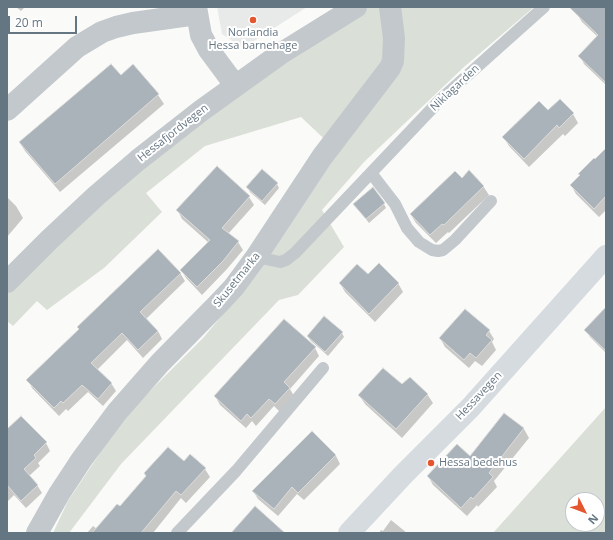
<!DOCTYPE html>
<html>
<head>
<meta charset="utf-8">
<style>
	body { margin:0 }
	#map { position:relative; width:613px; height:540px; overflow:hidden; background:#fafaf8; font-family:"Open Sans",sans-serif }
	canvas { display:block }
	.frame { position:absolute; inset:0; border:8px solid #657683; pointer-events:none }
	.north { position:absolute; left:565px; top:492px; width:40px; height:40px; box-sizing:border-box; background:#fff; border:1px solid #c1c8cd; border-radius:50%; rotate:132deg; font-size:11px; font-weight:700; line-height:16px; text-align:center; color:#657683 }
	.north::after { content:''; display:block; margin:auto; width:14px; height:18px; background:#e4572e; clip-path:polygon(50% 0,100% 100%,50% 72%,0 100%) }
	.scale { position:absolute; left:8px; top:16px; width:69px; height:18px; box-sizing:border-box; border:2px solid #657683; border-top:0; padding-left:5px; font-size:12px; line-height:14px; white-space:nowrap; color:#657683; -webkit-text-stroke:3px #fff; paint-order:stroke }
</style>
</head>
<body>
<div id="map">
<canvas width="613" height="540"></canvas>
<div class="frame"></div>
<div class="north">N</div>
<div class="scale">20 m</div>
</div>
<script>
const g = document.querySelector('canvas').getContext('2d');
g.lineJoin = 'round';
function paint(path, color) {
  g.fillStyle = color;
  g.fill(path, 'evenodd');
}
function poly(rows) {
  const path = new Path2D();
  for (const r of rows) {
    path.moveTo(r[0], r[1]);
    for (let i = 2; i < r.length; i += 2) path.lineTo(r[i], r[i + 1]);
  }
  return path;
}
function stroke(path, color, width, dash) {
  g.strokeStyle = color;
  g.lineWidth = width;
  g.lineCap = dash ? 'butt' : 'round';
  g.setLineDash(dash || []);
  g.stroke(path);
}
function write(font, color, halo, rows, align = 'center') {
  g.font = font + ' "Open Sans",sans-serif';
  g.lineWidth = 4;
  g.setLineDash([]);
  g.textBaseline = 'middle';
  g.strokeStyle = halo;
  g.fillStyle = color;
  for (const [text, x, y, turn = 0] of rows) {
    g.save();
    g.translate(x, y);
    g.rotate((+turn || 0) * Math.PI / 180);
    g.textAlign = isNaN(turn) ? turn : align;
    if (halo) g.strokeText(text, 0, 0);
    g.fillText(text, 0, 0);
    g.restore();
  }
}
const built = poly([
	[217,7,307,7,243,48,222,34]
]);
const green = poly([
	[369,7,534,7,464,67,364,162,322,210,344,247,298,295,279,300,121,464,69,533,53,533,68,501,124,417,204,337,256,274,337,151,301,117,205,146,146,193,162,212,104,268,47,310,37,301,13,326,7,321,7,290,99,200,240,91,342,22],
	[606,407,606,533,493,533],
	[573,500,597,500,597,524,573,524]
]);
const shadow = poly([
	[16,7,25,7,21,11],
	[583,7,606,7,606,85,584,64,580,56,598,37,582,22,577,14],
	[133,66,158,95,164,104,60,192,25,151,20,143,121,76],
	[548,112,573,114,578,123,565,136,563,134,529,167,509,146,504,138],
	[606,151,606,210,599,217,576,194,571,185],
	[277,184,279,188,265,205,250,192,248,188],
	[483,186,489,195,449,233,448,232,436,243,416,223,411,215],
	[7,197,16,206,23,218,7,237],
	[249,197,254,205,228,234,238,242,243,250,227,269,202,295,186,278,181,270,209,243,182,219,178,211],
	[354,204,384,204,386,208,369,223],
	[180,273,185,281,146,319,158,331,162,339,143,358,127,340,97,370,111,383,116,391,103,406,88,392,68,411,66,409,59,416,32,388,28,380],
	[368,275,398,283,403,292,375,322,345,292,340,283],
	[606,309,606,353,590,337,586,330],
	[489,331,494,339,492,342,496,350,482,366,475,361,469,368,445,347,440,338],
	[342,333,344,337,328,356,310,340,308,336],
	[315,348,319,356,290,389,294,396,280,412,274,406,256,426,252,421,246,428,220,405,215,396],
	[403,386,427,394,433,403,402,438,365,404,359,395],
	[504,414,524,429,529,438,494,481,497,487,478,507,477,505,467,516,433,485,428,476,470,458],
	[7,431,46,443,50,451,38,463,40,466,29,476,37,485,42,493,26,508,14,495,7,502],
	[312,432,336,456,340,464,304,500,297,494,278,516,258,499,253,491],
	[190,455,205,469,210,477,186,503,181,498,153,533,87,533,93,526,97,529,120,508,184,463],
	[391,520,407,533,379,533,381,530,383,531]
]);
const building = poly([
	[569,7,606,7,606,83,578,56,598,35,569,7],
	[111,64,121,75,133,64,159,94,55,184,19,142,111,64],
	[560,99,574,113,559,128,557,125,524,159,502,137,539,101,548,110,560,99],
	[606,148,606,196,594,209,570,185,580,175,578,174,594,158,595,159,606,148],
	[217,166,250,196,222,228,239,241,223,261,197,287,180,270,210,240,176,210,217,166],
	[262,169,278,183,262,201,246,187,262,169],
	[469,170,484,186,444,225,442,224,430,235,410,214,455,171,462,178,469,170],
	[373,187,385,203,366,219,353,204,373,187],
	[158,249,181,273,140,312,158,331,138,350,122,333,91,363,112,383,98,399,82,385,63,403,61,401,54,408,26,380,79,329,77,327,158,249],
	[379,263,399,283,369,314,339,283,357,264,368,274,379,263],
	[606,307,606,351,584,330,606,307],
	[465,309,490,330,486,335,492,340,476,358,470,353,464,360,439,338,465,309],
	[324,316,343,332,325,352,307,336,324,316],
	[284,319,316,347,284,382,290,388,275,404,269,399,251,418,247,414,241,421,214,396,284,319],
	[383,368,402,384,410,377,428,394,396,429,358,395,383,368],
	[504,413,524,428,489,473,493,477,473,499,471,497,461,508,427,476,457,444,470,456,504,413],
	[21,416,47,442,34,455,36,458,24,469,38,485,21,501,7,485,7,429,21,416],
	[312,431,336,455,298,493,292,487,274,509,252,491,312,431],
	[168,447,184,461,190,454,206,468,181,495,176,491,141,533,92,533,117,504,120,506,146,476,144,473,168,447],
	[255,506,285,533,231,533,255,506]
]);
const lane = poly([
	[371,173,395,204,407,228,419,242,432,250,438,251,443,250,455,240,491,201],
	[256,257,280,262,286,260,295,253,441,99,544,7],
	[177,533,236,471,323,368]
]);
const street = poly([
	[196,7,201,35,209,50,229,77,237,84],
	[7,110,77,47,102,32,116,27,133,23,197,14],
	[7,282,49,240,96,196,138,160,202,110,280,54,356,7],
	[37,533,59,494,82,459,117,412,160,363,220,302,234,287,256,257,322,157,390,68,393,61,394,38,390,7]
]);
const secondary = poly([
	[349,533,403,475,470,408,606,256]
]);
const markers = [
	[253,20,4,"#e4572e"],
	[431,463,4,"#e4572e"]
];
const poiNames = [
	["Norlandia",253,33],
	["Hessa barnehage",253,46],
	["Hessa bedehus",439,463,"left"]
];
const streetNames = [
	["Niklagarden",455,88,-43],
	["Hessafjordvegen",173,133,-38],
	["Skusetmarka",237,280,-51],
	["Hessavegen",479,396,-47]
];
paint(built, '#e8e9e9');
paint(green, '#dadfd7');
paint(shadow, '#0003');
paint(building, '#aab3b9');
stroke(building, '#dcdcda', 1);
stroke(lane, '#c3c8cc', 12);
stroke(street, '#c3c8cc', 22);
stroke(secondary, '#d6dbdf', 22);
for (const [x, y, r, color] of markers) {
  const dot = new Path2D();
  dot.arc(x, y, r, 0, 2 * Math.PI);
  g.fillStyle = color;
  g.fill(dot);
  stroke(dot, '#fff', 1.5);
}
write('11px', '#657683', '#fff', poiNames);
write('11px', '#657683', '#fff', streetNames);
</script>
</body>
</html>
